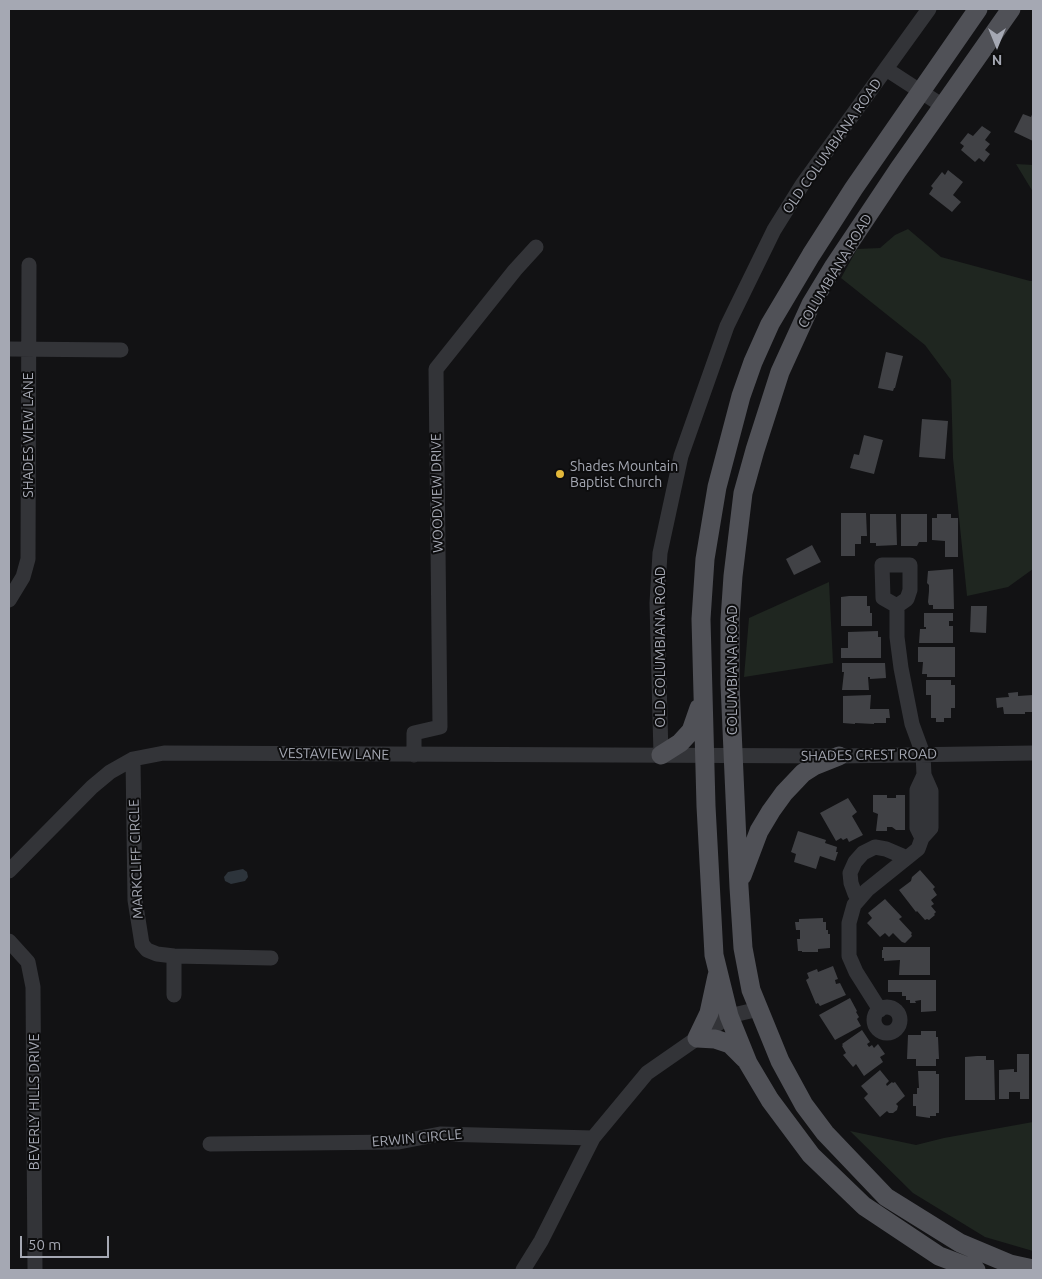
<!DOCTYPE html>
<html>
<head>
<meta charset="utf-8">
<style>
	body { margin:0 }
	#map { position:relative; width:1042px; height:1279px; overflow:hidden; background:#121214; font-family:Ubuntu,sans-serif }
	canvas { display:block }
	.frame { position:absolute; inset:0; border:10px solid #a5a8b3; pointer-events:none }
	.north { position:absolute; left:972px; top:20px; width:50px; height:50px; -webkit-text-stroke:4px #0d0d0e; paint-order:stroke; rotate:180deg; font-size:14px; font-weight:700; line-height:20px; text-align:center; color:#a5a8b3 }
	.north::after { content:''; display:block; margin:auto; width:18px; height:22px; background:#a5a8b3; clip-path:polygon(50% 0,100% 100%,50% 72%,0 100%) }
	.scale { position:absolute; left:20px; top:1236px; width:89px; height:22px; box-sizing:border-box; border:2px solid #a5a8b3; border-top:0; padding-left:6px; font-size:15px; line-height:18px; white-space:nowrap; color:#a5a8b3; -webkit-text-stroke:4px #0d0d0e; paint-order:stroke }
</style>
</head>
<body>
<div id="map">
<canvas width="1042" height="1279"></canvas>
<div class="frame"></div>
<div class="north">N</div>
<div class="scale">50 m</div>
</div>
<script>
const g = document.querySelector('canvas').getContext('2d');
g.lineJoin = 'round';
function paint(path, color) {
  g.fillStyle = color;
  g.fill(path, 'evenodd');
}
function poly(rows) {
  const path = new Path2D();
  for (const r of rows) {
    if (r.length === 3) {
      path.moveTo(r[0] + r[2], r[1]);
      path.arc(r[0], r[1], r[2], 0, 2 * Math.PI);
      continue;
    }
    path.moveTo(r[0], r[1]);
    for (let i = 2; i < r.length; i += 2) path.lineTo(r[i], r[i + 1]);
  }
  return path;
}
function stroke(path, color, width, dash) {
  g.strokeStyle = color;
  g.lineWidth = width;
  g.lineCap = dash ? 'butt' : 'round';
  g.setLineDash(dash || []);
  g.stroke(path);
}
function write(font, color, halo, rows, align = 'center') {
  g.font = font + ' Ubuntu,sans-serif';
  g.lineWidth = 4;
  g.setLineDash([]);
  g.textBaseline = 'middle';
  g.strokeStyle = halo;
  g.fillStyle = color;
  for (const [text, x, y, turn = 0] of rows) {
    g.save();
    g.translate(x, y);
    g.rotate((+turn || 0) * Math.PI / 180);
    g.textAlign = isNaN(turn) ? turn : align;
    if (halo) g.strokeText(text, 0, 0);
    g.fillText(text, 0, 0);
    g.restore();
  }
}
const green = poly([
	[1016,164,1033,165,1033,192],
	[908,229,941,257,1030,281,1033,281,1033,569,1008,587,967,596,953,458,951,380,925,345,841,278,857,249,880,248,895,235],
	[829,582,833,663,744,677,749,618],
	[1033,1122,1033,1251,985,1237,913,1193,850,1131,916,1145,944,1138]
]);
const water = poly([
	[243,869,247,872,248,877,245,881,231,884,225,881,224,877,228,872]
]);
const building = poly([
	[1033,112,1033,141,1014,132,1023,114,1031,117],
	[982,126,991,132,985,140,990,144,985,150,990,154,984,162,979,158,975,162,961,150,964,146,960,143,968,133,973,136],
	[948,170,963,182,953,195,961,202,952,212,929,194,933,188,931,186,942,172,945,175],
	[886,352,903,356,895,388,894,388,893,391,878,388],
	[922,419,948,421,945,459,919,457],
	[864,435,883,440,874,474,850,468,854,454,859,455],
	[841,513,866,513,867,536,861,536,861,544,855,544,855,556,841,556],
	[870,514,896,514,897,545,876,546,876,543,870,543],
	[901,514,927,514,927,542,919,542,917,546,901,546],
	[937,514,951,514,951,518,958,518,958,557,945,557,945,541,932,540,932,518,937,518],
	[812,545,821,562,794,575,786,559],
	[953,569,954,609,933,609,933,605,929,605,928,602,929,591,929,585,927,583,928,571],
	[849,596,867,596,867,606,870,606,870,613,872,613,872,626,841,626,841,597],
	[971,606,987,606,986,633,970,632],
	[924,613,953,613,953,621,949,621,949,626,953,626,953,643,919,643,920,629,926,629,926,627,924,627],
	[878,631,878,637,881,637,881,658,841,658,841,648,848,648,848,632],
	[918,647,955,647,955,677,927,677,927,674,922,674,923,662,918,662],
	[842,663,885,663,886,678,870,679,870,677,868,677,869,690,842,690,844,672,842,672],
	[926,680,951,680,951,685,955,685,955,708,951,708,951,718,944,718,944,722,936,722,936,718,931,718,931,695,926,695],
	[1018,692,1018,696,1033,695,1033,712,1025,712,1025,714,1004,714,1003,707,997,708,996,698,1009,697,1008,693],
	[871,695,870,709,889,709,890,718,886,718,886,723,874,723,874,724,855,723,855,724,843,723,843,696],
	[873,795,887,795,887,798,896,798,896,795,905,795,905,830,896,830,892,827,887,827,887,831,876,831,878,814,873,812],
	[848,798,857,812,852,816,863,835,849,842,847,838,843,840,841,838,836,841,820,813],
	[798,831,826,840,825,843,837,847,836,852,838,852,835,861,820,856,816,869,794,862,796,854,791,852],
	[920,870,935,887,933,889,937,895,931,900,934,904,931,906,936,912,934,914,935,915,929,920,927,919,925,920,917,911,916,912,899,890,911,881,912,877],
	[885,899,902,917,899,919,912,933,911,934,912,936,905,943,902,942,893,933,889,937,885,933,880,937,867,923,872,918,868,913],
	[823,918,823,922,826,922,826,930,828,930,828,934,830,934,830,948,818,949,818,952,802,952,802,951,798,951,797,939,800,939,800,930,796,930,795,922,799,922,799,919],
	[883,947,930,947,930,975,899,975,900,960,884,961,884,958,882,958,882,950,883,950],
	[833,966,838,979,835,980,836,984,840,983,846,995,820,1006,818,1003,816,1004,806,980,809,978,807,973,817,969,818,972],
	[888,980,936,980,936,1011,921,1012,921,1000,915,1001,916,1003,910,1003,910,1000,906,1000,906,996,902,996,902,992,888,992],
	[850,998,857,1011,856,1012,859,1017,857,1019,861,1026,835,1040,819,1015],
	[862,1030,870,1042,867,1044,869,1047,872,1045,874,1048,878,1044,885,1054,880,1057,883,1062,864,1076,856,1064,853,1067,843,1055,846,1053,842,1046,843,1045,842,1044],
	[921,1031,936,1031,936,1037,938,1037,939,1059,936,1059,936,1066,916,1066,916,1059,907,1059,908,1035,921,1035],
	[1017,1054,1029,1054,1029,1099,1020,1099,1020,1092,1009,1092,1009,1099,999,1099,999,1070,1014,1069,1014,1072,1017,1072],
	[977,1056,986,1056,986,1060,994,1060,995,1100,965,1100,965,1057],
	[880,1070,889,1081,886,1084,887,1086,892,1082,893,1083,895,1082,905,1096,896,1104,898,1106,897,1110,893,1113,889,1113,887,1111,880,1117,864,1098,868,1094,861,1086],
	[918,1071,936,1071,936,1074,939,1074,939,1113,936,1113,936,1116,930,1116,930,1118,916,1116,916,1106,913,1106,913,1094,917,1094,917,1088,919,1088]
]);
const minor = poly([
	[886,69,943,106],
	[9,349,121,350],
	[882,565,910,565,910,590,907,599,897,606,883,598,882,565],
	[9,600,23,577,28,559,29,265],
	[414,755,414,733,440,727,436,369,515,270,536,247],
	[661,755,657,603,660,553,681,456,727,326,774,230,802,185,929,9],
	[133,759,135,900,142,944,147,950,157,954,174,956,271,958],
	[922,838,917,828,917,790,924,775],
	[9,871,92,787,110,772,133,759,164,753,839,756,1033,753],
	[859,899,855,894,851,883,850,873,855,862,863,853,875,847,886,849,907,858],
	[9,941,28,962,33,987,35,1270],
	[174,995,174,956],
	[887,1020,13],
	[880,1010,856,972,849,956,849,923,854,905,867,890,918,849,922,838,931,828,931,791,924,775,923,754,912,724,901,668,897,637,897,606],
	[210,1144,399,1142,440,1134,593,1138],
	[523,1270,541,1241,593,1138,647,1073,729,1016,759,1009]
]);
const major = poly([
	[1011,9,898,170,834,266,811,304,780,372,755,450,743,493,733,576,730,620,730,684,739,887,743,948,751,990,780,1061,804,1105,825,1133,886,1197,960,1243,1010,1264,1033,1269],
	[661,755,680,743,691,731,699,708],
	[742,876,759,831,771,811,784,793,803,773,814,766,839,756],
	[717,976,709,1013,697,1038,715,1039,730,1044,745,1059],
	[976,1270,939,1256,864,1206,811,1155,770,1100,748,1063,729,1016,714,955,706,806,701,619,705,559,717,487,741,396,753,362,770,324,811,255,854,188,978,9]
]);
const markers = [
	[560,474,5,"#e3b83a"]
];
const streetNames = [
	["OLD COLUMBIANA ROAD",832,146,-55],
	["COLUMBIANA ROAD",835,271,-59],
	["SHADES VIEW LANE",28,435,-90],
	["WOODVIEW DRIVE",437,493,-91],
	["OLD COLUMBIANA ROAD",660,647,-90],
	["COLUMBIANA ROAD",732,670,-90],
	["VESTAVIEW LANE",334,754,1],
	["SHADES CREST ROAD",869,755,-1],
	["MARKCLIFF CIRCLE",136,859,-92],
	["BEVERLY HILLS DRIVE",34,1102,-90],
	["ERWIN CIRCLE",417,1138,-5]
];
const poiNames = [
	["Shades Mountain",570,466],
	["Baptist Church",570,482]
];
paint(green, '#1f2620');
paint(water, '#2d343b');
paint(building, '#414246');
stroke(minor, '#333438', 15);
stroke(major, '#505157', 19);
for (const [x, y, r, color] of markers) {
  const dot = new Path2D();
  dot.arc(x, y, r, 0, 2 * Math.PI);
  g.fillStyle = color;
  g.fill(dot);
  stroke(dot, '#0d0d0e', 2);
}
write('14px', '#a5a8b3', '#0d0d0e', streetNames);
write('14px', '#a5a8b3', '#0d0d0e', poiNames, 'left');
</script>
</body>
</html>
